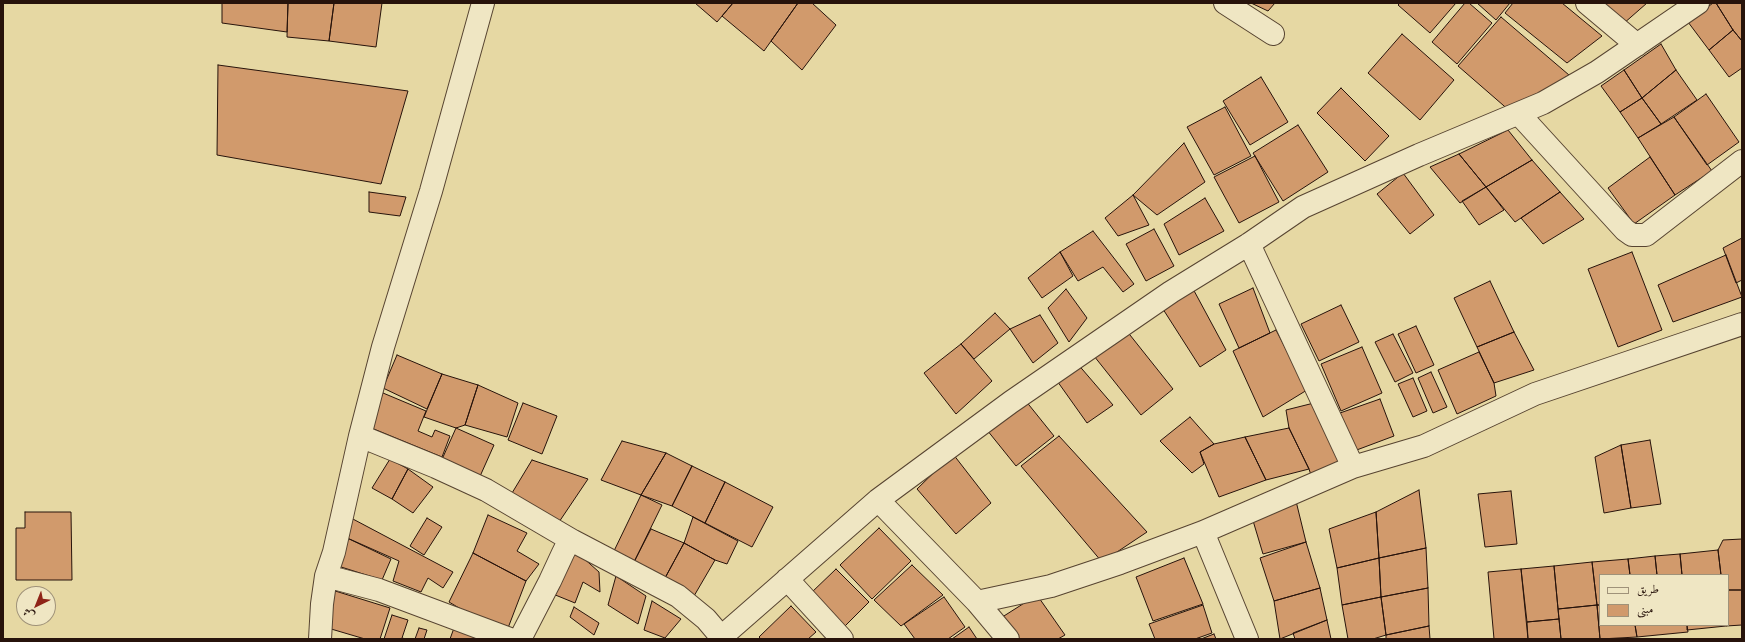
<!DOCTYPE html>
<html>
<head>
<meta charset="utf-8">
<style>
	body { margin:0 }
	#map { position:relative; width:1745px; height:642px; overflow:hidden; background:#e6d8a3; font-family:"Libre Caslon Text",Amiri,serif }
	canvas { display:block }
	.frame { position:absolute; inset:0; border:4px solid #27130b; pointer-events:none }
	.legend { position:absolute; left:1599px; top:574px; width:130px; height:52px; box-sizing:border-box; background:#efe6c3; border:1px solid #9f9279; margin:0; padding:5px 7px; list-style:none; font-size:12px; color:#27130b }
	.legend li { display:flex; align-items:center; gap:8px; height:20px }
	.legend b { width:20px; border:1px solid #9f9279 }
	.north { position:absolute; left:16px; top:586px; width:40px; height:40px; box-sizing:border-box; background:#efe6c3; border:1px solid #9f9279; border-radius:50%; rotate:223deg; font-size:11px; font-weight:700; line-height:16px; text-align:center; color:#27130b }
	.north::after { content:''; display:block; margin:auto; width:14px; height:18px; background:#8f2418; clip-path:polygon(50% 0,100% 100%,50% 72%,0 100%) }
</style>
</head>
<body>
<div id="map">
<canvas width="1745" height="642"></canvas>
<div class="frame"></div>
<ul class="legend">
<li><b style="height:5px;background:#efe6c3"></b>طريق</li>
<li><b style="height:11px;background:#d19a6c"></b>مبنى</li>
</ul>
<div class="north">ش</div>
</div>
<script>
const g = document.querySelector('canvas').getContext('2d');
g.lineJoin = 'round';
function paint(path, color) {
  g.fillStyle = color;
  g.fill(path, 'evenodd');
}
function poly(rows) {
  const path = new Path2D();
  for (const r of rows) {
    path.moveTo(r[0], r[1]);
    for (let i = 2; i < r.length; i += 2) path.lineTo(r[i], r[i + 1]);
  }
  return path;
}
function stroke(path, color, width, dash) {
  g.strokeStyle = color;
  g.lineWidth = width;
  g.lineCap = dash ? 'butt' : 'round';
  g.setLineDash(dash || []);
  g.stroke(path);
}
const building = poly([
	[222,3,288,3,287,32,222,23,222,3],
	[288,3,334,3,329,41,287,37,288,3],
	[334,3,382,3,376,47,329,41,334,3],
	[695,3,733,3,717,22,695,3],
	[733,3,798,3,764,51,722,16,733,3],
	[798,3,812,3,836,25,802,70,771,41,798,3],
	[1251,3,1275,3,1268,11,1251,3],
	[1400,3,1456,3,1430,33,1398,5,1400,3],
	[1465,3,1469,3,1492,23,1457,64,1432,42,1465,3],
	[1477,3,1510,3,1496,20,1477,3],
	[1513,3,1562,3,1602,36,1567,63,1505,13,1513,3],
	[1599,3,1647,3,1623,24,1599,3],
	[1713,3,1716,3,1733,30,1709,50,1688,22,1713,3],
	[1716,3,1742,3,1742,41,1733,30,1716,3],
	[1501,17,1569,75,1511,112,1458,66,1501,17],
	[1733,30,1742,41,1742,68,1729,77,1709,50,1733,30],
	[1402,34,1454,80,1420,120,1368,73,1402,34],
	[1661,44,1676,70,1642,98,1624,70,1661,44],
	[218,65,408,91,381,184,217,155,218,65],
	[1624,70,1642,98,1620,112,1601,86,1624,70],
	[1676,70,1697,100,1661,124,1642,98,1676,70],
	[1261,77,1288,122,1250,145,1223,101,1261,77],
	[1341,88,1389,136,1365,161,1317,113,1341,88],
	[1706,94,1739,142,1707,165,1674,117,1706,94],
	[1642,98,1661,124,1638,138,1620,112,1642,98],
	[1225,107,1251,156,1214,175,1187,127,1225,107],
	[1674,117,1712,171,1675,195,1638,138,1674,117],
	[1298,125,1328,172,1283,201,1253,153,1298,125],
	[1508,130,1532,160,1486,187,1459,154,1508,130],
	[1184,143,1205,182,1157,215,1133,195,1184,143],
	[1459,154,1486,187,1460,203,1430,167,1459,154],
	[1255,156,1279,202,1239,223,1214,177,1255,156],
	[1650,157,1675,195,1634,224,1608,188,1650,157],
	[1532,160,1560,192,1515,222,1486,187,1532,160],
	[1403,173,1434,215,1410,234,1377,194,1403,173],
	[1486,187,1504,210,1479,225,1462,201,1486,187],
	[369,192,406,197,400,216,369,212,369,192],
	[1560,192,1584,219,1543,244,1521,218,1560,192],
	[1133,195,1149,225,1118,236,1105,218,1133,195],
	[1205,198,1224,231,1179,255,1164,224,1205,198],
	[1154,229,1174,266,1146,281,1126,244,1154,229],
	[1093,231,1134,284,1123,292,1103,267,1078,281,1060,252,1093,231],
	[1742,238,1742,280,1736,283,1723,248,1742,238],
	[1060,252,1073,276,1042,298,1028,278,1060,252],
	[1632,252,1662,330,1618,347,1588,269,1632,252],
	[1726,255,1742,297,1673,322,1658,285,1726,255],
	[1490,281,1514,332,1477,347,1454,298,1490,281],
	[1192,287,1226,350,1200,367,1161,306,1192,287],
	[1253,288,1270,333,1239,348,1219,304,1253,288],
	[1066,289,1087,318,1069,342,1048,308,1066,289],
	[1341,305,1359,342,1319,361,1301,324,1341,305],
	[995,313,1010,329,974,359,961,344,995,313],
	[1040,315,1058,343,1033,363,1010,329,1040,315],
	[1416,326,1434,365,1416,373,1398,334,1416,326],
	[1126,330,1173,389,1141,415,1094,356,1126,330],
	[1276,330,1307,390,1263,417,1233,351,1276,330],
	[1514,332,1534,370,1494,383,1477,347,1514,332],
	[1393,334,1413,373,1395,382,1375,342,1393,334],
	[961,344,992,381,956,414,924,373,961,344],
	[1362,347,1382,393,1341,411,1321,364,1362,347],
	[1479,352,1494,383,1496,396,1457,414,1438,370,1479,352],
	[397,355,442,374,427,409,383,388,397,355],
	[1076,362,1113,405,1087,423,1055,378,1076,362],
	[1431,372,1447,407,1433,413,1418,378,1431,372],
	[442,374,478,385,465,425,456,428,424,417,442,374],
	[1413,378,1427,411,1413,417,1398,384,1413,378],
	[478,385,518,403,507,437,465,425,478,385],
	[383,393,426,411,418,431,432,437,435,430,450,436,442,457,369,427,383,393],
	[1380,399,1394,436,1354,451,1340,413,1380,399],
	[1025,400,1054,436,1016,466,987,430,1025,400],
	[523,403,557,416,542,454,508,440,523,403],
	[1314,403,1344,466,1312,478,1309,469,1289,428,1286,410,1314,403],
	[1190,417,1214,444,1200,452,1204,464,1192,473,1160,441,1190,417],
	[456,428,494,445,477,483,439,466,456,428],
	[1289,428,1309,469,1266,480,1245,437,1289,428],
	[1059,436,1147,532,1102,562,1021,466,1059,436],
	[1245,437,1266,480,1219,497,1200,452,1214,444,1245,437],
	[1650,440,1661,504,1631,508,1621,445,1650,440],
	[622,441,666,453,641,495,601,480,622,441],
	[1621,445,1631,508,1604,513,1595,457,1621,445],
	[666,453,692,466,672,506,641,495,666,453],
	[953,454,991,503,956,534,917,489,953,454],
	[390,459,408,469,392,499,372,488,390,459],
	[532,460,588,479,557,525,509,498,532,460],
	[692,466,725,482,705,523,672,506,692,466],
	[408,469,433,487,413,513,392,499,408,469],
	[725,482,773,507,752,547,705,523,725,482],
	[1419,490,1426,548,1379,558,1376,512,1419,490],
	[1511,491,1517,544,1485,547,1478,494,1511,491],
	[641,495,662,505,633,564,613,553,641,495],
	[1295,497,1306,542,1263,554,1251,514,1295,497],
	[25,512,71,512,72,580,16,580,16,528,25,528,25,512],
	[1376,512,1379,558,1337,568,1329,529,1376,512],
	[488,515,527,533,517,551,539,564,526,581,473,553,488,515],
	[693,517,738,541,727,564,715,560,684,543,693,517],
	[351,518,453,572,443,588,428,578,421,592,393,581,399,561,345,537,351,518],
	[427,518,442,527,424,555,410,546,427,518],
	[879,528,911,561,872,599,840,565,879,528],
	[651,529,684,543,665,578,633,564,651,529],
	[345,537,391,559,382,580,338,566,345,537],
	[1742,539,1742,590,1728,590,1728,575,1721,575,1718,550,1723,540,1742,539],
	[1306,542,1320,588,1274,601,1260,558,1306,542],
	[684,543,715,560,694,596,665,578,684,543],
	[571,547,599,572,600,592,583,582,575,603,548,592,571,547],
	[1426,548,1428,588,1381,597,1379,558,1426,548],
	[1718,550,1721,575,1682,575,1680,554,1718,550],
	[473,553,526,581,508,628,476,618,449,602,473,553],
	[1680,554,1682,575,1657,575,1655,556,1680,554],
	[1655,556,1657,575,1630,575,1628,559,1655,556],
	[1184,558,1203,604,1153,621,1136,577,1184,558],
	[1379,558,1381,597,1342,605,1337,568,1379,558],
	[1628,559,1630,575,1600,575,1600,605,1597,605,1592,562,1628,559],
	[1592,562,1597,605,1558,609,1554,566,1592,562],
	[912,565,943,595,901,626,874,600,912,565],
	[1554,566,1559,619,1527,622,1521,569,1554,566],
	[836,569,869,602,844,627,811,593,836,569],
	[1521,569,1528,639,1494,639,1488,572,1521,569],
	[616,576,646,596,638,624,608,605,616,576],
	[1320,588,1327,620,1280,639,1274,601,1320,588],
	[1428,588,1429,626,1386,635,1381,597,1428,588],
	[332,590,390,608,380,639,365,639,321,626,332,590],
	[1728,590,1742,590,1742,625,1726,626,1728,625,1728,590],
	[1037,595,1065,635,1058,639,1012,639,996,621,1037,595],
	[944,597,965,627,948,639,915,639,904,624,944,597],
	[1381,597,1386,635,1373,639,1348,639,1342,605,1381,597],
	[652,601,681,619,665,638,644,630,652,601],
	[1203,605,1212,633,1195,639,1155,639,1149,624,1203,605],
	[1597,605,1600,639,1561,639,1558,609,1597,605],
	[1597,605,1600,605,1600,625,1635,625,1637,637,1600,639,1597,605],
	[791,606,816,632,808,639,761,639,759,637,791,606],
	[574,607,599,623,594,635,570,617,574,607],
	[392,615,408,620,402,638,406,639,384,639,392,615],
	[1559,619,1561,639,1528,639,1527,622,1559,619],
	[1327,620,1331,639,1295,639,1293,633,1327,620],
	[1635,625,1687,625,1688,632,1637,637,1635,625],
	[1687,625,1726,625,1726,626,1687,630,1687,625],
	[1429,626,1430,639,1386,639,1386,635,1429,626],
	[969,627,977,639,952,639,969,627],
	[419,628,427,630,424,639,415,639,419,628],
	[454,628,477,636,476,639,450,639,454,628],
	[1214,634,1216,639,1201,639,1214,634]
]);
const minor = poly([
	[1225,3,1273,34],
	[1587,3,1637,45],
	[1519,114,1625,230,1632,235,1646,235,1742,161],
	[1249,244,1353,467],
	[360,436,436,467,486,490,573,541,567,545,563,553,550,581,520,639],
	[878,500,977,602,1008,639],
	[1203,532,1247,639],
	[573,541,678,596,706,619,723,639],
	[326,576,379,590,510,639],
	[787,579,842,639],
	[977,602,1051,586,1120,563,1203,532,1353,467,1424,446,1535,394,1742,324],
	[320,639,322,604,326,576,334,552,360,436,383,347,431,191,483,3],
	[719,639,878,500,1011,402,1171,292,1249,244,1303,207,1419,155,1543,103,1597,72,1698,3]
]);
paint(building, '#d19a6c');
stroke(building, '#27130b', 1);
stroke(minor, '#574431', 24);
stroke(minor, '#efe6c3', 22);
</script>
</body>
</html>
